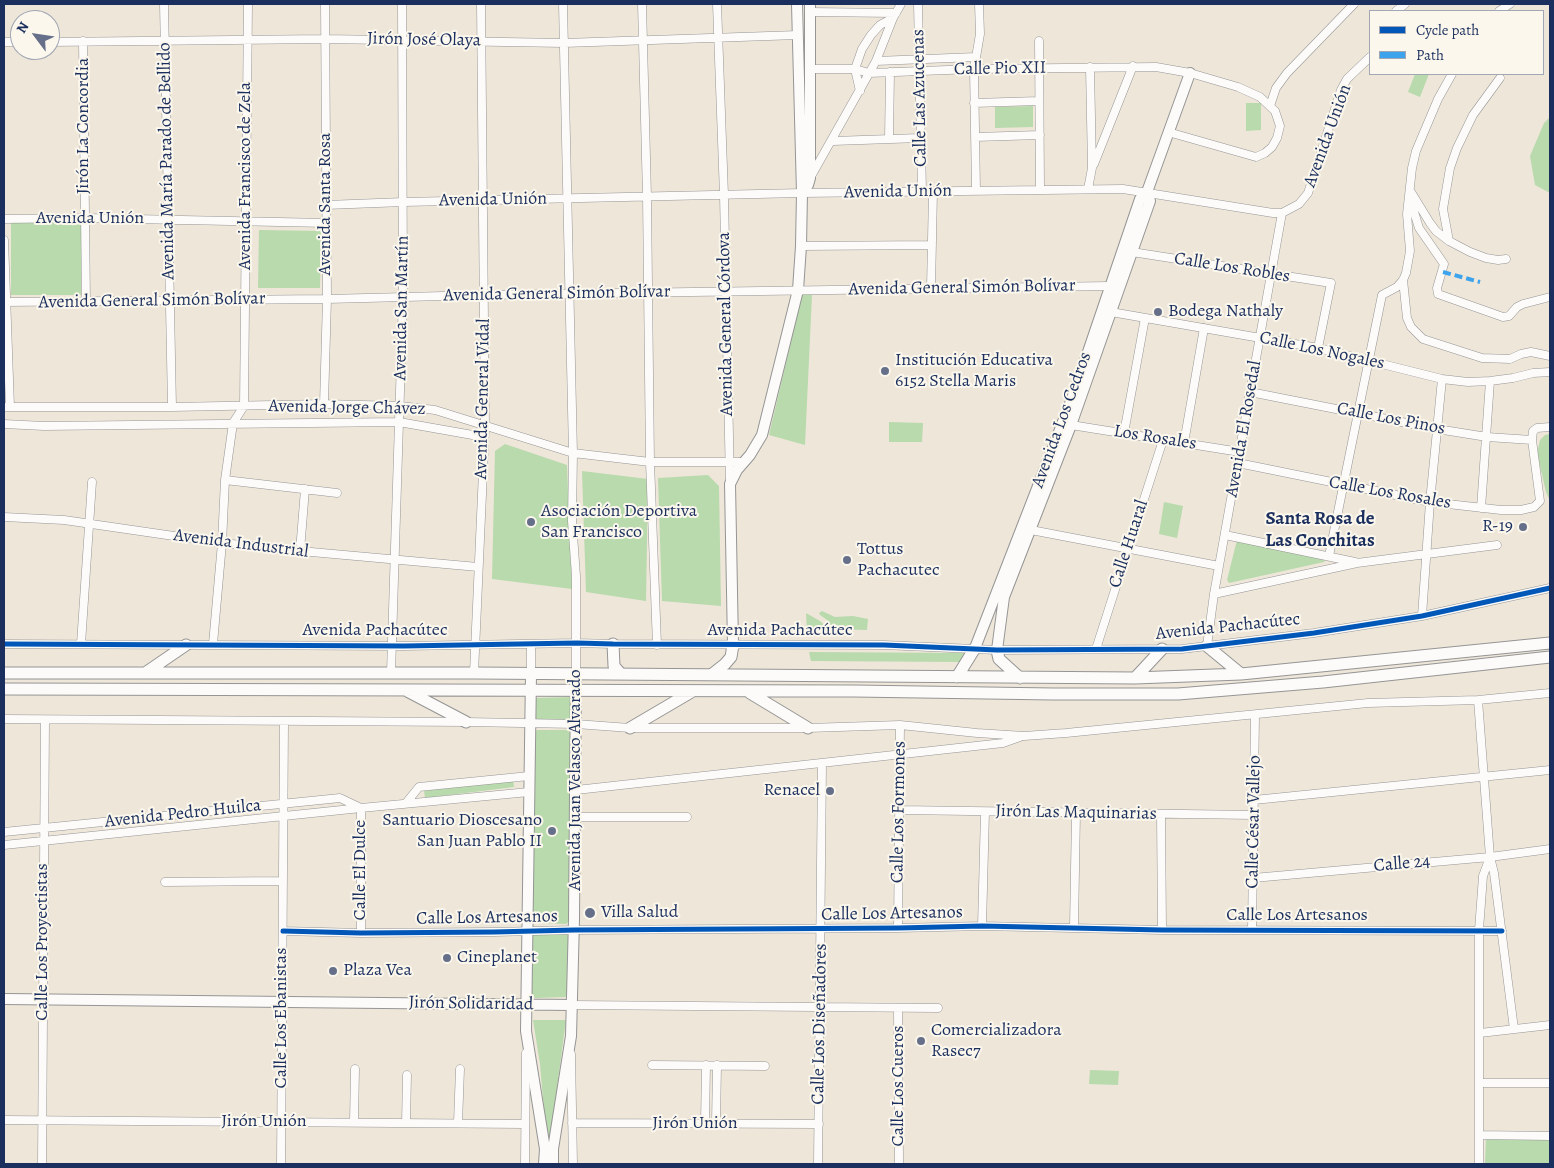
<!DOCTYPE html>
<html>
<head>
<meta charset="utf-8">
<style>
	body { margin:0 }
	#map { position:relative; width:1554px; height:1168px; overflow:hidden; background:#eee6d9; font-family:Alegreya,serif }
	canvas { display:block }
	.frame { position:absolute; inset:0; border:5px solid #1b2f5e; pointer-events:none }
	.legend { position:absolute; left:1369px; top:10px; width:175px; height:65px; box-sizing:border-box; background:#fbf7ec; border:1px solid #a1a7b3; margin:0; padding:6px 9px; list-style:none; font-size:15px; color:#1b2f5e }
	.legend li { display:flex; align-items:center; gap:10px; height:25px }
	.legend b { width:25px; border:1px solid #a1a7b3 }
	.north { position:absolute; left:10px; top:10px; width:50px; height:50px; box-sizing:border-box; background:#fbf7ec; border:1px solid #a1a7b3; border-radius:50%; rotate:301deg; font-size:14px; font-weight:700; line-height:20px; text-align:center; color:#1b2f5e }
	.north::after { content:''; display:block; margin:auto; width:18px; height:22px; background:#656f89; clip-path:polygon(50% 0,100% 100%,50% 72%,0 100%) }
</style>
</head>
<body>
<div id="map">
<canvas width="1554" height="1168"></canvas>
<div class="frame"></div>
<ul class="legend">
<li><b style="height:6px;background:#0057b8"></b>Cycle path</li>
<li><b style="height:6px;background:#3da3ed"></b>Path</li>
</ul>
<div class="north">N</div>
</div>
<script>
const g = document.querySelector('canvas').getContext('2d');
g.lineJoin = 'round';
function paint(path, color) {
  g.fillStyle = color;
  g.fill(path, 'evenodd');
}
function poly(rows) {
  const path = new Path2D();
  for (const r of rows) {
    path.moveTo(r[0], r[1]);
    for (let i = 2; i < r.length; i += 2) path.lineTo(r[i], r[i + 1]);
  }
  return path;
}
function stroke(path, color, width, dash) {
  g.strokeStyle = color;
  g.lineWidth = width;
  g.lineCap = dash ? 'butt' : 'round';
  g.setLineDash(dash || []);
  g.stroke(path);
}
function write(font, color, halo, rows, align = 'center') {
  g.font = font + ' Alegreya,serif';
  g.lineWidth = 4;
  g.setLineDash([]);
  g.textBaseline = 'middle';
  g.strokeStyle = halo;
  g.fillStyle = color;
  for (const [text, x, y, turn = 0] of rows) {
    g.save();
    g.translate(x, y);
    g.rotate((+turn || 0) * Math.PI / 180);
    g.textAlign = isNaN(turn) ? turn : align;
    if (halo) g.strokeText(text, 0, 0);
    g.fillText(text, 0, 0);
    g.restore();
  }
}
const green = poly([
	[1415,74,1429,74,1420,97,1408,92],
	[1246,103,1261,103,1261,130,1246,131],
	[1033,106,1033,127,995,128,995,107],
	[1550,117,1550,193,1535,185,1530,156,1544,123],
	[11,223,81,223,81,295,11,295],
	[259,230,321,231,320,288,258,288],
	[802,294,812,295,805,445,769,435],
	[889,422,923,423,922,442,889,442],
	[1550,434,1550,501,1546,492,1537,453,1540,440,1545,435],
	[505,444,567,465,572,589,492,579,495,451],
	[582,471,648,479,646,601,586,592],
	[708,475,719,486,721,606,662,601,658,478],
	[1164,502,1183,506,1177,538,1159,534],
	[1237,540,1325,558,1324,562,1229,583,1227,580],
	[822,611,835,617,853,616,868,619,867,630,834,629,827,620,820,615,819,613],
	[806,613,820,621,830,630,807,631],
	[809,652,965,653,961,662,811,661],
	[573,697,573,721,533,721,534,698],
	[537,730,566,730,570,732,572,737,569,921,566,924,538,923,531,917,534,734],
	[513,779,514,787,425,798,424,791],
	[566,933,570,939,569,994,566,997,535,998,531,994,531,939,533,934],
	[533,1020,566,1020,548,1156,540,1064],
	[1090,1070,1119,1071,1118,1085,1089,1084],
	[1486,1137,1550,1139,1550,1164,1485,1164]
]);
const street = poly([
	[164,4,172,407],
	[563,4,573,453,572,521,576,576,576,674],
	[642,4,647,196,650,462,657,645],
	[717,4,724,195,730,484],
	[918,4,922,192],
	[1396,11,1405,4],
	[1499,11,1510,4],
	[810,12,896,13],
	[83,41,86,302],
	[1039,41,1040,189],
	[4,42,20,42],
	[50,42,325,39,564,43,798,35],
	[876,61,976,57],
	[810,69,855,69,869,73,974,69,1156,67,1190,73,1238,87,1260,97,1275,111,1280,126,1277,138,1272,147,1265,153,1256,157,1168,132],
	[860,91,855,69,862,49,871,35,880,25,893,18],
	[974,103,1039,101],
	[1270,106,1276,88,1287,73,1354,4],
	[975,137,1040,135],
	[889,139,890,72],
	[833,141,920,138],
	[1094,164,1133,66],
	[810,178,876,61,893,18,901,4],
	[1088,189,1092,168,1090,67],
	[976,191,974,69,980,34,979,4],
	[1411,192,1430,223,1436,231,1449,241,1470,252,1486,258,1498,260,1506,259],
	[1410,199,1419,228,1444,264,1437,288,1438,294,1503,317,1509,316,1517,307,1523,304,1550,297],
	[326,205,404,202,802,193,1123,189,1273,213,1282,213,1299,204,1308,193,1341,90,1347,79,1370,57],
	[4,219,85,218,327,223],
	[4,240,10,407],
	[1449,241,1443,209,1450,168,1457,148,1473,115,1500,78],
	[801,246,932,245],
	[1132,252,1331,283,1318,348],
	[1403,280,1407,318,1411,327,1423,339,1482,358,1510,359,1521,354,1531,352,1550,356],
	[931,288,933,192],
	[4,302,327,299,483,295,1110,286],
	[1111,312,1318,348,1442,379,1468,382,1490,381,1513,378,1533,373,1550,372],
	[1250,392,1437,429,1487,437,1532,440],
	[324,404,327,299,325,4],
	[4,407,172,407,324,404,400,406,435,410,573,453,650,462,743,462],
	[4,424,44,426,399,422,484,437],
	[1071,425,1240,452],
	[1124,433,1145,318],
	[1184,443,1204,328],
	[1238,463,1430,502,1501,510,1521,510,1534,507,1540,501,1532,440,1533,431,1537,428,1550,427],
	[225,480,337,493],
	[1481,508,1490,381],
	[4,517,64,520,222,543,300,551,478,567],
	[1031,530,1219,566],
	[1225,535,1355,562],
	[300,551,305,489],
	[1329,556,1382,295,1397,287,1403,280,1406,273,1410,251,1407,214,1412,168,1416,151,1438,99,1452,74],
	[1214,594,1357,563,1497,545],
	[1422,616,1430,502,1442,379],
	[4,644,404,646,577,643,613,644,884,645,997,650,1182,649,1314,633,1422,616,1550,588],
	[81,644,92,482],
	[213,644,222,543,225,480,233,423,244,406,248,4],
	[1207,646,1214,594,1282,213],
	[1096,649,1163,440],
	[391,673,403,297,402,4],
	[474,673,485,427,481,4],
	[531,674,531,644],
	[1478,700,1490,857,1494,873,1514,1029],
	[4,719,466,722,576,724,630,728,808,728,900,725,977,733,1024,736,1066,733,1368,703,1478,700,1550,693],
	[576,790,1003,743,1020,737],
	[1254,800,1550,770],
	[406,803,419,787,529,776],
	[899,810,1254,815],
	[1161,814,1162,930],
	[575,817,687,817],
	[4,832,340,798,361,808,361,933],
	[4,845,361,808,529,792],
	[1253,878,1490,857,1550,849],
	[165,882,283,881],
	[982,926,985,812],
	[1074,927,1076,813],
	[898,928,900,725],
	[1252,930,1255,715],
	[283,931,361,933,494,932,574,930,898,928,982,926,1162,930,1502,931],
	[572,1005,938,1008],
	[898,1008,899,1164],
	[1480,1033,1550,1025],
	[571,1054,573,1164],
	[652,1065,765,1066],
	[1479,1083,1550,1083],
	[4,1120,525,1124],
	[354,1122,355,1069],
	[406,1123,407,1075],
	[458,1123,460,1069],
	[572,1123,819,1124],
	[705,1124,706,1065],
	[716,1124,717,1065],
	[1479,1135,1550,1136],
	[42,1164,45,720],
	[281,1164,284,722],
	[525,1164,526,1053],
	[818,1164,822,764],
	[1479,1164,1479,930,1483,876,1490,857]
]);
const secondary = poly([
	[1147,192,1190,73],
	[802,193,808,185,810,178,810,4],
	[733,645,730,484,737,470,750,455,762,435,798,290,801,246,802,193,797,4],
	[975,648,1073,396,1140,199,1147,192,1150,201,1071,425,1004,597,997,650],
	[531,674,526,1031,545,1149,544,1164],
	[4,999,572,1005],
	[553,1164,553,1149,571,1036,574,919,576,674]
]);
const primary = poly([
	[613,644,614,666,621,674],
	[1207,646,1241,674],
	[997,650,999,659,1020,678],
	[4,673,474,673,1135,678,1241,674,1550,643],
	[145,673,186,645],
	[711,675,725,664,731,657,733,645],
	[957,677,975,648],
	[1135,678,1162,649],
	[4,689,854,691,1053,694,1178,694,1323,682,1550,657],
	[407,691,466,722],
	[750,693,808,728],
	[630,728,693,691]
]);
const quiet = poly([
	[1443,272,1480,282]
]);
const cycleway = poly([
	[4,644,404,646,577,643,613,644,884,645,997,650,1182,649,1314,633,1422,616,1550,588],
	[283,931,361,933,494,932,574,930,898,928,982,926,1162,930,1502,931]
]);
const markers = [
	[1158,312,5,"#656f89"],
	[885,371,5,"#656f89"],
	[531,522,5,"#656f89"],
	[1523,527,5,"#656f89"],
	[847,560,5,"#656f89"],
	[830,791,5,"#656f89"],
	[552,831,5,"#656f89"],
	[590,913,6,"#656f89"],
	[447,958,5,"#656f89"],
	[333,971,5,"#656f89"],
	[921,1041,5,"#656f89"]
];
const streetNames = [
	["Jirón José Olaya",424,40,1],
	["Calle Pio XII",1000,69,-1],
	["Calle Las Azucenas",920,98,-91],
	["Jirón La Concordia",84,126,-90],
	["Avenida Unión",1328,136,-70],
	["Avenida María Parado de Bellido",167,161,-91],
	["Avenida Francisco de Zela",246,176,-90],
	["Avenida Unión",898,192,-1],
	["Avenida Unión",493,200,-1],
	["Avenida Santa Rosa",326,204,-90],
	["Avenida Unión",90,219],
	["Calle Los Robles",1232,268,9],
	["Avenida General Simón Bolívar",962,288,-1],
	["Avenida General Simón Bolívar",557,294,-1],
	["Avenida General Simón Bolívar",152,301,-1],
	["Avenida San Martín",402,308,-89],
	["Avenida General Córdova",726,324,-91],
	["Calle Los Nogales",1322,351,12],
	["Avenida General Vidal",483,399,-89],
	["Avenida Jorge Chávez",347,408,1],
	["Calle Los Pinos",1391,419,11],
	["Avenida Los Cedros",1062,420,-70],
	["Avenida El Rosedal",1244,429,-80],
	["Los Rosales",1155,438,9],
	["Calle Los Rosales",1390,493,10],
	["Avenida Industrial",241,544,7],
	["Calle Huaral",1129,544,-72],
	["Avenida Pachacútec",1228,627,-6],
	["Avenida Pachacútec",375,631],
	["Avenida Pachacútec",780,631],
	["Avenida Juan Velasco Alvarado",576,780,-90],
	["Calle Los Formones",899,812,-89],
	["Jirón Las Maquinarias",1076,813,1],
	["Avenida Pedro Huilca",183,814,-6],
	["Calle César Vallejo",1254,822,-89],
	["Calle 24",1402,864,-5],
	["Calle El Dulce",361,870,-90],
	["Calle Los Artesanos",892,914,-1],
	["Calle Los Artesanos",1297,916],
	["Calle Los Artesanos",487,918,-1],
	["Calle Los Proyectistas",43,942,-90],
	["Jirón Solidaridad",471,1004,1],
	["Calle Los Ebanistas",282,1018,-90],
	["Calle Los Diseñadores",820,1024,-89],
	["Calle Los Cueros",899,1086,-90],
	["Jirón Unión",264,1122],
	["Jirón Unión",695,1124]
];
const poiNames = [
	["Bodega Nathaly",1168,312],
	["Institución Educativa",895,361],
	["6152 Stella Maris",895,382],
	["Asociación Deportiva",541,512],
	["San Francisco",541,533],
	["R-19",1513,527,"right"],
	["Tottus",857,550],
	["Pachacutec",857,571],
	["Renacel",820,791,"right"],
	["Santuario Dioscesano",542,821,"right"],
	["San Juan Pablo II",542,842,"right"],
	["Villa Salud",601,913],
	["Cineplanet",457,958],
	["Plaza Vea",343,971],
	["Comercializadora",931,1031],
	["Rasec7",931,1052]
];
const neighbourhoodNames = [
	["Santa Rosa de",1320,519],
	["Las Conchitas",1320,541]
];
paint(green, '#b8daad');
stroke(street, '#959595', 9);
stroke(secondary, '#959595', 12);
stroke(primary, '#959595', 13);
stroke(street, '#fcfbf9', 8);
stroke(secondary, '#fcfbf9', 10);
stroke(primary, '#fcfbf9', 11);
stroke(quiet, '#3da3ed', 4, [8, 4]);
stroke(cycleway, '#0057b8', 5);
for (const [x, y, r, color] of markers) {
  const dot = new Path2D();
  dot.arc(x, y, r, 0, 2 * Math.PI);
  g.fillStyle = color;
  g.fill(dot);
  stroke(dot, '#fbf7ec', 2);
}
write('18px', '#1b2f5e', '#fbf7ec', streetNames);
write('18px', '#1b2f5e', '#fbf7ec', poiNames, 'left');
write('bold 19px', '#1b2f5e', '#fbf7ec', neighbourhoodNames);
</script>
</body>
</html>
